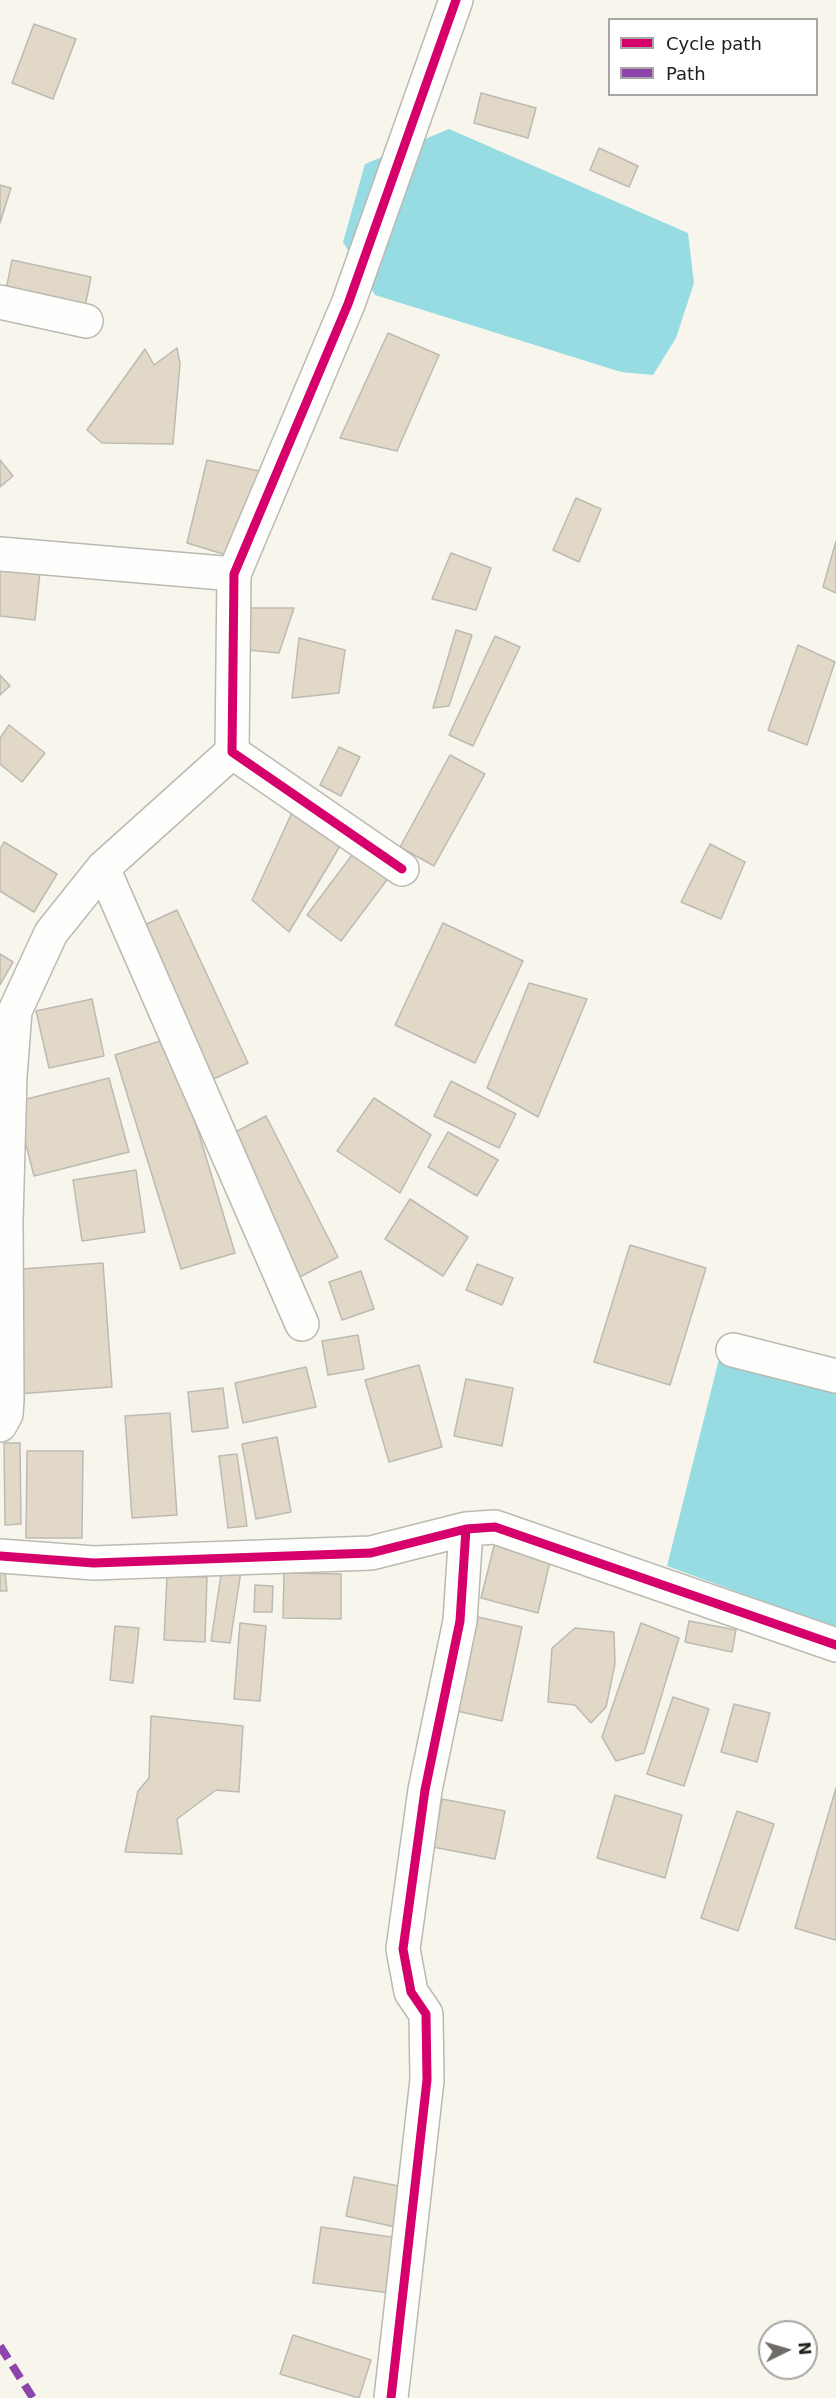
<!DOCTYPE html>
<html>
<head>
<meta charset="utf-8">
<style>
	body { margin:0 }
	#map { position:relative; width:836px; height:2398px; overflow:hidden; background:#f8f6ec; font-family:"DejaVu Sans",sans-serif }
	canvas { display:block }
	.legend { position:absolute; left:608px; top:18px; width:210px; height:78px; box-sizing:border-box; background:#fff; border:2px solid #a7a6a3; margin:0; padding:8px 10px; list-style:none; font-size:18px; color:#22201a }
	.legend li { display:flex; align-items:center; gap:12px; height:30px }
	.legend b { width:30px; border:2px solid #a7a6a3 }
	.north { position:absolute; left:758px; top:2320px; width:60px; height:60px; box-sizing:border-box; background:#fff; border:2px solid #a7a6a3; border-radius:50%; rotate:85deg; font-size:16px; font-weight:700; line-height:24px; text-align:center; color:#22201a }
	.north::after { content:''; display:block; margin:auto; width:21px; height:27px; background:#6d6b64; clip-path:polygon(50% 0,100% 100%,50% 72%,0 100%) }
</style>
</head>
<body>
<div id="map">
<canvas width="836" height="2398"></canvas>
<ul class="legend">
<li><b style="height:8px;background:#d6006c"></b>Cycle path</li>
<li><b style="height:8px;background:#8e44ad"></b>Path</li>
</ul>
<div class="north">N</div>
</div>
<script>
const g = document.querySelector('canvas').getContext('2d');
g.lineJoin = 'round';
function paint(path, color) {
  g.fillStyle = color;
  g.fill(path, 'evenodd');
}
function poly(rows) {
  const path = new Path2D();
  for (const r of rows) {
    path.moveTo(r[0], r[1]);
    for (let i = 2; i < r.length; i += 2) path.lineTo(r[i], r[i + 1]);
  }
  return path;
}
function stroke(path, color, width, dash) {
  g.strokeStyle = color;
  g.lineWidth = width;
  g.lineCap = dash ? 'butt' : 'round';
  g.setLineDash(dash || []);
  g.stroke(path);
}
const water = poly([
	[449,129,688,233,694,283,676,338,653,375,621,372,375,295,343,242,365,164],
	[720,1355,836,1384,836,1628,667,1566]
]);
const building = poly([
	[34,24,76,39,53,99,12,83,34,24],
	[481,93,536,108,528,138,474,123,481,93],
	[599,148,638,166,629,187,590,170,599,148],
	[0,185,11,188,0,223,0,185],
	[12,260,91,277,85,307,6,290,12,260],
	[388,333,439,355,397,451,340,438,388,333],
	[177,348,180,364,173,444,102,443,87,430,145,349,154,365,177,348],
	[0,460,13,476,0,487,0,460],
	[207,460,269,473,236,558,187,543,207,460],
	[576,498,601,509,579,562,553,550,576,498],
	[836,541,836,593,823,587,836,541],
	[451,553,491,568,476,610,432,599,451,553],
	[0,567,40,572,35,620,0,616,0,567],
	[239,608,294,608,279,653,237,649,239,608],
	[456,630,472,635,449,706,433,708,456,630],
	[495,636,520,647,473,746,449,735,495,636],
	[299,638,345,650,339,693,292,698,299,638],
	[798,645,835,662,807,745,768,730,798,645],
	[0,675,10,686,0,695,0,675],
	[9,725,45,753,22,782,0,764,0,738,9,725],
	[339,747,360,757,341,796,320,785,339,747],
	[450,755,485,774,434,866,400,847,450,755],
	[294,808,347,834,289,932,252,900,294,808],
	[4,842,57,874,34,912,0,891,0,849,4,842],
	[710,844,745,862,721,919,681,902,710,844],
	[355,851,389,877,341,941,307,915,355,851],
	[177,910,248,1063,207,1082,136,929,177,910],
	[443,923,523,961,475,1063,395,1025,443,923],
	[0,954,13,962,0,985,0,954],
	[529,983,587,999,538,1117,487,1088,529,983],
	[92,999,104,1056,49,1068,36,1011,92,999],
	[170,1038,235,1253,181,1269,115,1055,170,1038],
	[109,1078,129,1152,34,1176,15,1102,109,1078],
	[451,1081,516,1114,499,1148,434,1116,451,1081],
	[374,1098,431,1135,400,1193,337,1151,374,1098],
	[266,1116,338,1257,294,1280,222,1139,266,1116],
	[448,1132,498,1160,477,1196,428,1167,448,1132],
	[136,1170,145,1232,82,1241,73,1180,136,1170],
	[410,1199,468,1237,443,1276,385,1239,410,1199],
	[630,1245,706,1268,670,1385,594,1362,630,1245],
	[103,1263,112,1387,17,1394,9,1270,103,1263],
	[477,1264,513,1278,502,1305,466,1290,477,1264],
	[361,1271,374,1309,342,1320,329,1282,361,1271],
	[358,1335,364,1369,328,1375,322,1341,358,1335],
	[419,1365,442,1447,389,1462,365,1380,419,1365],
	[306,1367,316,1407,243,1423,235,1383,306,1367],
	[466,1379,513,1388,502,1446,454,1436,466,1379],
	[223,1388,228,1428,192,1432,188,1392,223,1388],
	[170,1413,177,1515,132,1518,125,1416,170,1413],
	[277,1437,291,1512,256,1519,242,1444,277,1437],
	[4,1443,20,1443,21,1524,5,1525,4,1443],
	[27,1451,83,1451,82,1538,26,1538,27,1451],
	[237,1454,247,1526,228,1528,219,1456,237,1454],
	[495,1542,551,1557,538,1613,481,1598,495,1542],
	[4,1562,7,1591,0,1591,0,1563,4,1562],
	[222,1568,241,1571,230,1643,211,1641,222,1568],
	[284,1573,341,1574,341,1619,283,1618,284,1573],
	[167,1576,207,1577,205,1642,164,1640,167,1576],
	[255,1585,273,1586,272,1612,254,1612,255,1585],
	[478,1617,522,1627,502,1721,457,1711,478,1617],
	[689,1621,736,1630,732,1652,685,1642,689,1621],
	[240,1623,266,1626,260,1701,234,1699,240,1623],
	[641,1623,679,1638,644,1753,616,1761,602,1737,641,1623],
	[115,1626,139,1628,133,1683,110,1680,115,1626],
	[575,1628,614,1632,615,1664,606,1707,591,1723,575,1705,548,1702,552,1648,575,1628],
	[673,1697,709,1709,684,1786,647,1774,673,1697],
	[734,1704,770,1713,757,1762,721,1752,734,1704],
	[151,1716,243,1726,239,1792,216,1790,177,1819,182,1854,125,1852,138,1791,149,1778,151,1716],
	[836,1788,836,1938,835,1940,795,1928,836,1788],
	[615,1795,682,1815,665,1878,597,1858,615,1795],
	[442,1799,505,1811,495,1859,433,1847,442,1799],
	[737,1811,774,1824,738,1931,701,1918,737,1811],
	[354,2177,404,2187,395,2227,346,2216,354,2177],
	[321,2227,398,2238,390,2293,313,2283,321,2227],
	[293,2335,371,2360,359,2398,280,2374,293,2335]
]);
const street = poly([
	[0,302,86,321],
	[0,554,234,574],
	[103,868,302,1324],
	[402,869,232,752,234,574,348,304,456,0],
	[733,1350,836,1376],
	[0,1425,6,1414,7,1400,6,1220,10,1076,15,1011,51,933,103,868,232,752],
	[0,1556,94,1563,371,1553,466,1529,495,1527,836,1645],
	[391,2398,427,2080,426,2014,411,1992,403,1949,425,1790,460,1621,466,1529]
]);
const quiet = poly([
	[0,2346,33,2398]
]);
const cycleway = poly([
	[402,869,232,752,234,574,348,304,456,0],
	[0,1556,94,1563,371,1553,466,1529,495,1527,836,1645],
	[391,2398,427,2080,426,2014,411,1992,403,1949,425,1790,460,1621,466,1529]
]);
paint(water, '#97dce2');
paint(building, '#e1d8c8');
stroke(building, '#bdbab3', 1.5);
stroke(street, '#bab9b2', 36);
stroke(street, '#fefefc', 33);
stroke(quiet, '#8e44ad', 8, [15, 8]);
stroke(cycleway, '#d6006c', 9);
</script>
</body>
</html>
